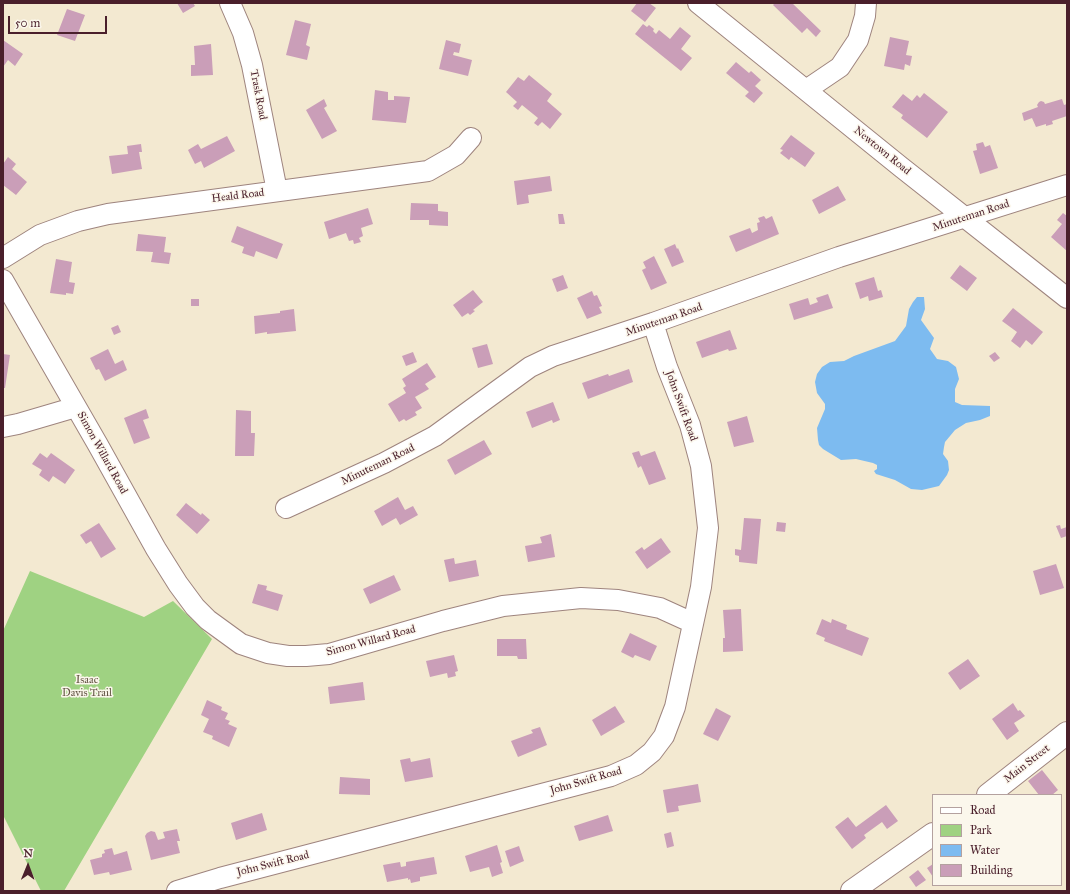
<!DOCTYPE html>
<html>
<head>
<meta charset="utf-8">
<style>
	body { margin:0 }
	#map { position:relative; width:1070px; height:894px; overflow:hidden; background:#f3e9d1; font-family:"IM FELL Great Primer",serif }
	canvas { display:block }
	.frame { position:absolute; inset:0; border:4px solid #4a1f2b; pointer-events:none }
	.legend { position:absolute; left:932px; top:794px; width:130px; height:92px; box-sizing:border-box; background:#fbf7ec; border:1px solid #b4a19f; margin:0; padding:5px 7px; list-style:none; font-size:12px; color:#4a1f2b }
	.legend li { display:flex; align-items:center; gap:8px; height:20px }
	.legend b { width:20px; border:1px solid #b4a19f }
	.north { position:absolute; left:8px; top:846px; width:40px; height:40px; -webkit-text-stroke:3px #fbf7ec; paint-order:stroke; rotate:1deg; font-size:11px; font-weight:700; line-height:16px; text-align:center; color:#4a1f2b }
	.north::after { content:''; display:block; margin:auto; width:14px; height:18px; background:#4a1f2b; clip-path:polygon(50% 0,100% 100%,50% 72%,0 100%) }
	.scale { position:absolute; left:8px; top:16px; width:99px; height:18px; box-sizing:border-box; border:2px solid #4a1f2b; border-top:0; padding-left:5px; font-size:12px; line-height:14px; white-space:nowrap; color:#4a1f2b; -webkit-text-stroke:3px #fbf7ec; paint-order:stroke }
</style>
</head>
<body>
<div id="map">
<canvas width="1070" height="894"></canvas>
<div class="frame"></div>
<ul class="legend">
<li><b style="height:5px;background:#fff"></b>Road</li>
<li><b style="height:11px;background:#9fd282"></b>Park</li>
<li><b style="height:11px;background:#7dbbf0"></b>Water</li>
<li><b style="height:11px;background:#ca9eb8"></b>Building</li>
</ul>
<div class="north">N</div>
<div class="scale">50 m</div>
</div>
<script>
const g = document.querySelector('canvas').getContext('2d');
g.lineJoin = 'round';
function paint(path, color) {
  g.fillStyle = color;
  g.fill(path, 'evenodd');
}
function poly(rows) {
  const path = new Path2D();
  for (const r of rows) {
    path.moveTo(r[0], r[1]);
    for (let i = 2; i < r.length; i += 2) path.lineTo(r[i], r[i + 1]);
  }
  return path;
}
function stroke(path, color, width, dash) {
  g.strokeStyle = color;
  g.lineWidth = width;
  g.lineCap = dash ? 'butt' : 'round';
  g.setLineDash(dash || []);
  g.stroke(path);
}
function write(font, color, halo, rows, align = 'center') {
  g.font = font + ' "IM FELL Great Primer",serif';
  g.lineWidth = 3;
  g.setLineDash([]);
  g.textBaseline = 'middle';
  g.strokeStyle = halo;
  g.fillStyle = color;
  for (const [text, x, y, turn = 0] of rows) {
    g.save();
    g.translate(x, y);
    g.rotate((+turn || 0) * Math.PI / 180);
    g.textAlign = isNaN(turn) ? turn : align;
    if (halo) g.strokeText(text, 0, 0);
    g.fillText(text, 0, 0);
    g.restore();
  }
}
const green = poly([
	[30,571,144,617,173,601,212,639,64,891,41,891,3,815,3,631]
]);
const water = poly([
	[917,297,924,297,925,309,921,320,934,338,930,349,937,359,948,361,956,367,959,379,955,389,955,402,962,405,990,406,990,416,980,420,966,423,955,430,945,442,944,447,943,454,948,461,949,470,947,475,939,486,922,490,911,489,895,480,876,474,874,471,877,469,877,465,873,463,856,459,841,460,823,449,819,445,818,440,817,428,825,409,825,404,817,393,815,382,817,374,822,367,830,362,844,361,854,356,895,341,906,326,909,309,913,302]
]);
const building = poly([
	[177,3,193,3,195,6,183,13],
	[637,3,649,3,656,8,645,22,631,11],
	[775,3,792,3,821,31,816,37,807,28,802,33,773,5],
	[67,9,85,15,75,41,57,35],
	[295,20,311,24,306,45,310,47,307,60,286,55],
	[643,24,647,27,649,25,654,29,653,31,656,34,659,30,670,39,680,27,691,36,681,49,692,58,681,71,635,34],
	[890,37,909,41,906,55,912,56,910,66,905,64,904,70,884,66],
	[3,40,23,54,15,66,8,60,3,67],
	[446,40,461,44,459,53,454,52,453,55,472,60,468,76,439,69],
	[211,44,213,75,191,76,191,65,195,65,194,46],
	[736,62,749,73,751,71,761,80,755,86,763,93,754,103,745,96,749,92,726,73],
	[529,75,552,94,547,101,562,114,550,129,542,122,538,126,534,123,538,118,522,105,518,110,513,106,517,102,506,92,518,77,524,81],
	[375,90,388,92,388,100,394,100,394,96,410,97,406,123,372,120],
	[924,93,948,112,927,138,901,118,903,115,892,107,903,94,912,101,917,95,920,98],
	[324,99,327,106,324,108,337,131,322,139,306,110],
	[1062,99,1064,105,1067,104,1067,116,1052,121,1053,124,1046,126,1046,124,1036,127,1032,118,1024,121,1022,113,1038,107,1037,105,1039,102,1041,101,1044,102,1045,104],
	[791,135,815,153,805,167,791,157,789,160,780,153,783,150,780,149],
	[227,136,235,151,204,168,201,161,195,164,188,150,198,144,201,149],
	[983,142,985,147,990,145,998,168,980,174,973,151,977,150,976,144],
	[141,144,142,152,139,152,142,169,112,174,109,156,128,154,127,146],
	[8,157,16,164,12,169,27,182,16,195,3,185,3,164],
	[550,176,552,191,528,195,529,203,517,205,514,181],
	[838,186,846,200,819,214,812,200],
	[411,203,438,204,438,211,448,212,448,226,429,225,429,220,410,220],
	[368,208,373,224,361,228,363,236,359,238,361,242,354,244,353,240,349,241,346,233,329,239,324,222],
	[1063,213,1067,216,1067,251,1051,237,1062,224,1057,220],
	[558,214,563,214,565,224,559,224],
	[764,216,766,219,772,216,779,234,736,252,729,236,750,228,752,233,758,230,757,223,760,222,758,218],
	[237,226,283,244,277,259,256,251,254,257,242,253,244,247,231,242],
	[138,234,166,237,164,252,171,253,169,264,151,262,153,252,136,251],
	[675,244,677,249,678,248,684,262,672,267,664,249],
	[654,256,667,283,651,290,642,270,646,268,643,262],
	[56,259,72,262,69,282,75,283,73,294,66,293,66,295,50,293],
	[960,265,977,278,967,291,950,278],
	[563,275,568,288,557,292,552,279],
	[874,277,878,291,881,290,883,297,869,301,868,296,860,299,855,283],
	[473,290,483,302,473,310,475,311,470,315,468,313,462,317,453,305],
	[592,291,594,296,597,295,602,306,599,307,602,313,587,319,577,298],
	[828,294,833,308,794,320,789,304,808,298,810,305,818,302,816,298],
	[191,299,199,299,199,306,191,306],
	[1013,308,1043,332,1032,345,1026,340,1020,348,1011,341,1017,332,1002,321],
	[294,309,296,331,267,334,267,332,255,334,254,316,280,313,280,311],
	[118,325,121,332,114,335,111,328],
	[730,330,737,349,729,351,728,349,702,358,696,342],
	[487,344,493,364,478,368,472,348],
	[108,349,115,364,123,360,127,370,105,381,99,369,96,370,90,358],
	[413,352,417,362,406,366,402,356],
	[995,352,1000,358,994,362,989,356],
	[3,354,10,355,5,388,3,388],
	[427,363,436,377,425,384,429,389,415,397,422,408,415,412,417,415,406,421,404,419,399,422,388,404,406,393,403,388,406,386,402,379],
	[629,369,633,382,588,399,582,383,608,374,609,376],
	[553,402,560,420,553,423,552,420,532,428,526,412],
	[146,409,149,418,143,420,150,438,134,444,124,418],
	[236,410,251,411,251,433,255,433,254,456,235,456],
	[747,416,754,442,734,447,727,422],
	[484,440,492,454,455,475,447,460],
	[639,451,641,456,655,451,666,479,649,485,641,466,638,468,632,453],
	[40,453,47,458,51,453,75,470,65,484,53,476,49,482,39,475,42,470,32,464],
	[398,497,405,510,413,506,418,515,400,525,396,518,382,526,374,511],
	[186,503,201,515,202,513,210,520,197,534,176,515],
	[744,518,761,519,757,564,739,562,739,556,735,555,735,549,741,550],
	[777,522,786,523,785,532,776,531],
	[99,523,116,549,101,558,91,541,86,544,80,535],
	[1060,525,1061,529,1067,527,1067,536,1061,538,1056,526],
	[551,534,555,557,528,562,525,546,542,543,540,537],
	[661,538,671,552,647,569,635,552,642,547,644,550],
	[454,558,455,564,476,560,479,576,449,582,444,560],
	[1056,564,1064,588,1040,595,1033,571],
	[394,575,401,590,370,604,363,589],
	[258,584,267,586,266,590,283,595,278,611,252,603],
	[741,609,743,651,723,652,723,638,725,638,723,610],
	[822,619,831,623,832,619,847,625,846,629,869,638,862,656,824,641,825,638,816,634],
	[630,633,657,646,650,661,635,655,633,658,621,652],
	[497,639,526,639,527,659,518,659,517,656,497,656],
	[454,655,458,671,455,672,456,676,448,678,447,673,430,677,426,661],
	[968,659,980,676,960,690,948,673],
	[363,682,365,700,330,704,328,687],
	[207,700,222,707,221,710,228,713,225,719,230,721,228,724,237,728,229,747,212,739,213,736,203,732,209,719,201,715],
	[1013,703,1018,711,1020,710,1025,716,1014,723,1019,731,1007,740,992,719],
	[615,706,625,722,601,736,592,720],
	[716,708,731,716,718,741,703,734],
	[540,727,547,745,518,757,511,741,533,733,531,730],
	[410,758,411,762,430,758,433,777,405,782,400,760],
	[1042,770,1058,790,1052,795,1039,795,1028,781],
	[340,777,370,779,370,795,339,794],
	[698,784,701,802,678,806,679,811,667,813,663,790],
	[886,805,898,821,887,829,882,822,864,835,866,838,852,849,835,827,848,817,856,827],
	[262,813,267,830,236,840,231,823],
	[608,815,613,831,579,841,574,826],
	[177,829,180,841,177,841,180,853,151,860,145,836,147,833,151,831,155,832,158,840,165,838,163,832],
	[671,832,674,846,667,848,664,834],
	[497,845,502,862,500,863,503,873,492,877,489,867,470,872,465,856],
	[519,846,524,861,510,867,505,851],
	[112,848,114,855,127,851,132,870,110,875,109,872,94,875,90,860,102,857,102,854,105,853,104,850],
	[434,857,437,874,420,877,420,881,411,883,410,879,408,880,408,878,387,882,383,865,400,862,401,867,406,866,406,862],
	[933,864,933,877,927,868],
	[918,870,926,880,916,887,909,877]
]);
const minor = poly([
	[230,3,243,33,252,65,277,191],
	[698,3,901,167,1067,298],
	[806,90,840,67,858,40,865,16,866,3],
	[3,258,40,235,78,221,108,214,428,171,456,155,471,138],
	[3,280,98,445,156,549,178,584,195,607,208,620,241,644,268,653,288,656,306,656,329,654,443,621,503,606,581,598,618,600,660,608,693,623],
	[3,427,18,424,76,407],
	[286,508,384,463,435,436,530,367,553,356,653,323,839,257,1067,185],
	[177,891,220,878,611,776,636,765,652,752,664,736,675,707,701,587,708,528,701,466,690,425,667,367,653,323]
]);
const major = poly([
	[988,795,1067,733],
	[852,891,933,834]
]);
const streetNames = [
	["Trask Road",258,95,79],
	["Newtown Road",882,151,39],
	["Heald Road",238,196,-7],
	["Minuteman Road",971,216,-18],
	["Minuteman Road",664,320,-19],
	["John Swift Road",681,406,70],
	["Simon Willard Road",102,453,61],
	["Minuteman Road",378,465,-26],
	["Simon Willard Road",371,641,-15],
	["Main Street",1027,764,-38],
	["John Swift Road",586,781,-16],
	["John Swift Road",273,864,-14]
];
const parkNames = [
	["Isaac",87,680],
	["Davis Trail",87,693]
];
paint(green, '#9fd282');
paint(water, '#7dbbf0');
paint(building, '#ca9eb8');
stroke(minor, '#9e847e', 22);
stroke(major, '#9e847e', 24);
stroke(minor, '#fff', 20);
stroke(major, '#fff', 22);
write('11px', '#4a1f2b', '#fbf7ec', streetNames);
write('11px', '#645545', '#fbf7ec', parkNames);
</script>
</body>
</html>
